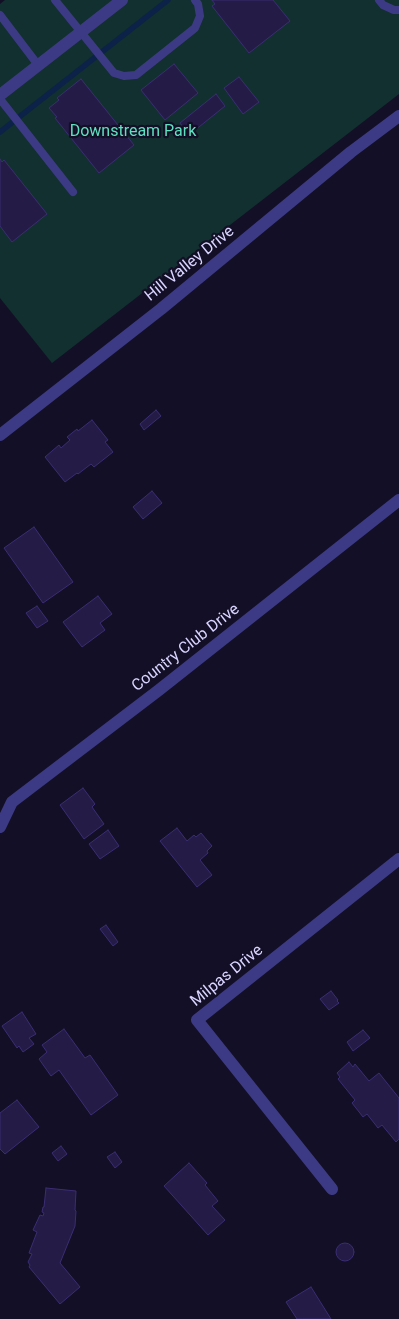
<!DOCTYPE html>
<html>
<head>
<meta charset="utf-8">
<style>
	body { margin:0 }
	canvas { display:block; background:#130f26 }
</style>
</head>
<body>
<canvas width="399" height="1319"></canvas>
<script>
const g = document.querySelector('canvas').getContext('2d');
g.lineJoin = 'round';
function paint(path, color) {
  g.fillStyle = color;
  g.fill(path, 'evenodd');
}
function poly(rows) {
  const path = new Path2D();
  for (const r of rows) {
    if (r.length === 3) {
      path.moveTo(r[0] + r[2], r[1]);
      path.arc(r[0], r[1], r[2], 0, 2 * Math.PI);
      continue;
    }
    path.moveTo(r[0], r[1]);
    for (let i = 2; i < r.length; i += 2) path.lineTo(r[i], r[i + 1]);
  }
  return path;
}
function stroke(path, color, width, dash) {
  g.strokeStyle = color;
  g.lineWidth = width;
  g.lineCap = dash ? 'butt' : 'round';
  g.setLineDash(dash || []);
  g.stroke(path);
}
function write(font, color, halo, rows, align = 'center') {
  g.font = font + ' Roboto,sans-serif';
  g.lineWidth = 4.5;
  g.setLineDash([]);
  g.textBaseline = 'middle';
  g.strokeStyle = halo;
  g.fillStyle = color;
  for (const [text, x, y, turn = 0] of rows) {
    g.save();
    g.translate(x, y);
    g.rotate((+turn || 0) * Math.PI / 180);
    g.textAlign = isNaN(turn) ? turn : align;
    if (halo) g.strokeText(text, 0, 0);
    g.fillText(text, 0, 0);
    g.restore();
  }
}
const green = poly([
	[5,0,399,0,399,94,52,363,0,298,0,4]
]);
const stream = poly([
	[0,132,168,0]
]);
const building = poly([
	[212,0,273,0,290,21,249,53,212,6,215,4,212,0],
	[174,64,198,93,165,120,141,90,174,64],
	[239,77,259,102,243,114,224,88,239,77],
	[81,79,134,145,99,173,55,118,57,117,49,108,59,100,57,98,81,79],
	[216,94,225,106,189,135,180,123,216,94],
	[0,159,2,162,4,160,47,214,12,242,0,226,0,159],
	[156,410,161,416,144,430,140,424,156,410],
	[92,420,108,440,105,442,113,452,94,467,91,464,78,474,77,473,65,482,45,457,59,445,61,448,70,440,67,437,77,429,78,431,92,420],
	[152,491,162,503,143,519,133,507,152,491],
	[34,527,73,582,43,603,4,548,34,527],
	[98,596,112,614,100,623,105,630,82,647,63,622,98,596],
	[37,606,48,621,37,628,26,613,37,606],
	[83,788,95,804,92,807,104,824,84,839,60,805,83,788],
	[177,828,187,841,194,835,196,837,201,833,212,846,207,851,208,853,200,860,212,875,197,887,160,841,177,828],
	[108,830,119,846,100,859,89,844,108,830],
	[106,925,118,942,113,946,100,929,106,925],
	[331,991,338,1000,337,1001,339,1003,329,1010,320,999,331,991],
	[22,1012,36,1034,29,1038,34,1044,23,1052,19,1046,17,1048,2,1026,22,1012],
	[64,1029,85,1058,90,1055,118,1095,91,1115,59,1070,51,1076,39,1059,47,1052,42,1045,64,1029],
	[363,1030,370,1038,353,1051,347,1042,363,1030],
	[349,1062,353,1067,355,1064,369,1081,379,1073,399,1098,399,1139,396,1142,382,1125,378,1128,367,1114,363,1117,352,1103,355,1100,338,1079,340,1077,337,1073,349,1062],
	[17,1100,39,1127,5,1154,0,1149,0,1113,17,1100],
	[61,1146,67,1154,58,1161,52,1153,61,1146],
	[115,1152,122,1162,115,1168,107,1157,115,1152],
	[189,1163,207,1183,205,1185,218,1201,212,1206,225,1220,208,1235,164,1186,189,1163],
	[46,1188,76,1191,75,1210,76,1211,75,1226,60,1263,80,1287,60,1304,29,1267,30,1265,28,1262,32,1254,29,1253,37,1232,33,1230,40,1215,43,1216,44,1213,42,1212,43,1207,44,1207,46,1188],
	[345,1252,9],
	[311,1287,331,1319,297,1319,286,1302,311,1287]
]);
const service = poly([
	[55,0,114,73,124,76,136,75,195,28,200,16,198,4,195,0],
	[379,0,383,5,394,10,399,10],
	[0,15,38,65],
	[0,99,73,192]
]);
const minor = poly([
	[0,95,122,0],
	[0,435,161,309,351,152,399,116],
	[0,827,12,802,159,690,399,500],
	[332,1189,197,1020,399,859]
]);
const parkNames = [
	["Downstream Park",133,132]
];
const streetNames = [
	["Hill Valley Drive",190,264,-39],
	["Country Club Drive",186,648,-38],
	["Milpas Drive",227,976,-39]
];
paint(green, '#12302f');
stroke(stream, '#0c2248', 5.5);
paint(building, '#241b47');
stroke(building, '#3b2d73', 1);
stroke(service, '#3d3a85', 8);
stroke(minor, '#3d3a85', 12);
write('16px', '#5fe0c0', '#130f26', parkNames);
write('16px', '#d9d4ff', '#130f26', streetNames);
</script>
</body>
</html>
